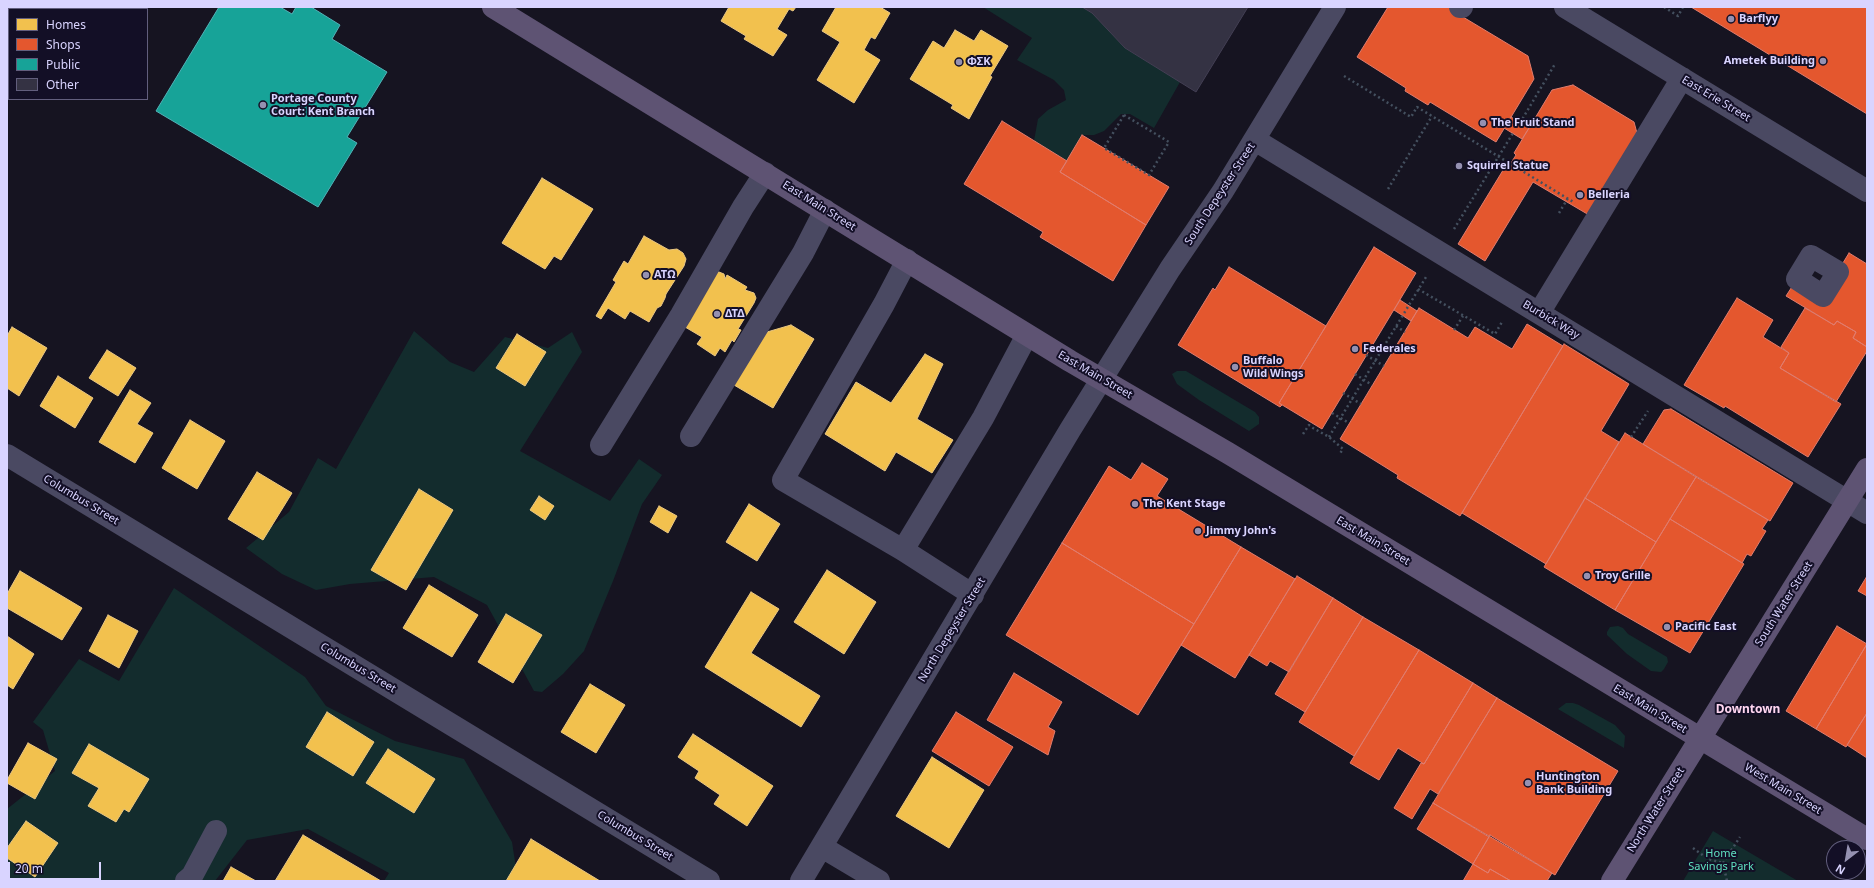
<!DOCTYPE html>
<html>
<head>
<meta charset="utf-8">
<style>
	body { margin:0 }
	#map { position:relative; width:1874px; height:888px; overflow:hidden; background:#161421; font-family:"Noto Sans",sans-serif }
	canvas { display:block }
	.frame { position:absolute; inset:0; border:8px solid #d9d4ff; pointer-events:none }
	.legend { position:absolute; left:8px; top:8px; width:140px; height:92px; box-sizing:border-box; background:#130f26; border:1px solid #625e7d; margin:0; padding:5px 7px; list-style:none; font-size:12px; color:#d9d4ff }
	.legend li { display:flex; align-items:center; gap:8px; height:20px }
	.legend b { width:20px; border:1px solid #625e7d }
	.north { position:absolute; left:1826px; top:840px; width:40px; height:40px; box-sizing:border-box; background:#130f26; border:1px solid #625e7d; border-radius:50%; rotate:211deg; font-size:11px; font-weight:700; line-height:16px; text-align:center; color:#d9d4ff }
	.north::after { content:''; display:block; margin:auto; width:14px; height:18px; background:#9591b1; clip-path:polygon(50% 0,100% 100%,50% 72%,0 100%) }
	.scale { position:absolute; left:8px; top:862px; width:93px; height:18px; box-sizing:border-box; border:2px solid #d9d4ff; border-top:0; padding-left:5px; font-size:12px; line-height:14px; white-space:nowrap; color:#d9d4ff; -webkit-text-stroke:3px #130f26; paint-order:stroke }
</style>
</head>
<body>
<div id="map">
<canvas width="1874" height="888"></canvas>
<div class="frame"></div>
<ul class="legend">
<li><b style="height:11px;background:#f2c14e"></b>Homes</li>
<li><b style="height:11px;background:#e4572e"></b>Shops</li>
<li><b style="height:11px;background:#17a398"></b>Public</li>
<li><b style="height:11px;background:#343243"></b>Other</li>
</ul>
<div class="north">N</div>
<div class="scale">20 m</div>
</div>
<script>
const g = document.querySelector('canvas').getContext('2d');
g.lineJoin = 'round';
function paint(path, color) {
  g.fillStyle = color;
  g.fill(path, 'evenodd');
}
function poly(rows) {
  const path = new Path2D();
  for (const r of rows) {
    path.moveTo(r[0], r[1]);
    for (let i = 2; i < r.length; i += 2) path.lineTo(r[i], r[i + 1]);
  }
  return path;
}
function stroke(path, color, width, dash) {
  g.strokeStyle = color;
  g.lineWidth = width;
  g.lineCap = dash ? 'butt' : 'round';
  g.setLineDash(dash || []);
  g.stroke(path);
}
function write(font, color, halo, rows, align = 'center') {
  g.font = font + ' "Noto Sans",sans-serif';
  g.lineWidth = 4;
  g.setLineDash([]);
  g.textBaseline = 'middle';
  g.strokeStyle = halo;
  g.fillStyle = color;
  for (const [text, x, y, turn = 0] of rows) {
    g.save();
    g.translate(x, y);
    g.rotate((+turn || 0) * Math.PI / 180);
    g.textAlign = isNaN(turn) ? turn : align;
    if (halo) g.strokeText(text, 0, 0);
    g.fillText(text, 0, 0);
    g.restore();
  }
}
const green = poly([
	[983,7,1082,7,1092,13,1125,48,1180,82,1154,128,1130,114,1121,114,1104,131,1094,135,1082,135,1067,161,1034,141,1038,119,1048,110,1066,100,1064,90,1054,80,1017,60,1032,38],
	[414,331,450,362,474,372,505,337,548,348,572,332,582,352,520,451,610,501,639,459,662,475,642,504,613,581,584,651,563,674,542,692,534,691,487,605,434,577,350,584,316,590,282,574,246,548,289,512,318,458,336,469],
	[1177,371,1186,371,1255,412,1259,417,1259,424,1249,431,1199,400,1177,384,1172,374],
	[174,588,305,677,326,706,395,741,464,759,512,842,518,881,384,881,389,873,308,829,247,840,215,881,7,881,7,809,55,771,43,730,33,722,79,659,119,681],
	[1618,626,1623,628,1628,634,1667,657,1668,662,1664,669,1661,672,1651,671,1627,654,1607,635,1607,632,1610,627],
	[1566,703,1573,703,1579,705,1615,725,1625,736,1624,748,1558,709],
	[1713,831,1735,844,1798,881,1683,881]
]);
const homes = poly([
	[729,7,796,7,793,11,789,9,777,29,787,35,773,56,744,39,746,36,721,21,729,7],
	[836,7,880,7,890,13,875,39,871,37,864,50,880,60,854,103,817,80,840,42,822,31,836,7],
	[955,30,974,41,981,30,1008,46,990,76,992,77,969,119,951,108,953,105,910,79,933,41,944,48,955,30],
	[542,178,593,209,561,260,554,256,545,269,502,243,542,178],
	[644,236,669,250,677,249,683,253,686,259,684,266,666,294,665,298,661,306,657,308,649,322,630,311,625,319,608,308,601,319,596,316,616,282,613,280,624,261,628,264,644,236],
	[714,272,719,272,724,274,725,279,727,275,747,287,745,290,754,293,756,298,754,303,738,329,741,330,734,342,732,340,725,352,720,348,715,356,697,344,702,337,680,324,714,272],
	[791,325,814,339,773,408,734,385,767,332,791,325],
	[12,327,47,348,19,396,7,388,7,336,12,327],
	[517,334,546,352,525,386,496,368,517,334],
	[107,350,136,368,118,396,89,378,107,350],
	[925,354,943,364,917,419,953,440,932,473,896,452,885,471,825,434,856,382,891,403,925,354],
	[58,376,93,398,75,428,40,406,58,376],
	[130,390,151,403,137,424,153,433,135,463,99,442,130,390],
	[190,420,225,441,197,489,162,468,190,420],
	[257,472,292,493,263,540,228,519,257,472],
	[419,489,453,510,406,590,371,570,419,489],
	[539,496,554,506,545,520,530,510,539,496],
	[749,504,780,524,757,561,726,542,749,504],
	[659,506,677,516,668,533,650,522,659,506],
	[827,570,876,602,844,654,794,622,827,570],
	[20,571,82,608,62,640,7,608,7,594,20,571],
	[429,585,478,615,452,657,403,628,429,585],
	[751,592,779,609,751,653,820,696,801,727,705,667,751,592],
	[506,614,542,635,513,683,478,662,506,614],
	[108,615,138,631,119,668,89,651,108,615],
	[7,636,34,654,13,689,7,685,7,636],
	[590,684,625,705,596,753,561,732,590,684],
	[327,712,374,742,353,776,306,747,327,712],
	[693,734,773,786,747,826,714,804,720,795,695,778,699,771,678,757,693,734],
	[28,743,57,759,35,799,7,783,7,780,28,743],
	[89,744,149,779,129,812,124,809,116,822,88,806,99,788,72,773,89,744],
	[388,749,435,779,414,813,366,783,388,749],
	[932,757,984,790,949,848,896,816,932,757],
	[26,821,58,843,35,877,7,858,7,848,26,821],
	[303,835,381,881,275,881,303,835],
	[531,839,600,881,506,881,531,839],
	[231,867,256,881,223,881,231,867]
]);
const shops = poly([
	[1388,7,1460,7,1458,14,1528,56,1534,79,1496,142,1430,102,1428,105,1405,91,1406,88,1357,57,1388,7],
	[1691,7,1867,7,1867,114,1691,7],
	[1573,85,1634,122,1638,137,1589,215,1533,182,1485,261,1458,244,1508,162,1509,166,1516,155,1514,153,1552,90,1573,85],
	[1511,117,1529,128,1522,139,1504,128,1511,117],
	[1002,121,1067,161,1060,172,1146,225,1113,281,1040,237,1043,232,964,184,1002,121],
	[1082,135,1169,187,1146,225,1060,172,1082,135],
	[1374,247,1416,273,1322,429,1279,403,1374,247],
	[1849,253,1867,264,1867,347,1853,338,1856,332,1837,321,1834,325,1786,296,1797,279,1823,296,1849,253],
	[1229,267,1326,326,1279,403,1282,405,1280,407,1178,345,1213,288,1215,290,1229,267],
	[1737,298,1773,320,1763,337,1789,353,1780,368,1841,404,1808,457,1725,406,1724,408,1684,385,1737,298],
	[1400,300,1417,311,1411,321,1394,310,1400,300],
	[1419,308,1468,338,1475,327,1512,349,1527,324,1563,346,1460,516,1397,478,1398,475,1340,439,1419,308],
	[1805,308,1834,325,1837,321,1856,332,1853,338,1867,347,1867,351,1836,402,1780,368,1789,353,1781,347,1805,308],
	[1564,344,1629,384,1601,431,1619,442,1546,564,1462,513,1564,344],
	[1671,409,1793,483,1770,521,1643,444,1664,410,1671,409],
	[1625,433,1696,477,1656,542,1585,498,1625,433],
	[1142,463,1168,479,1157,496,1241,547,1194,624,1062,543,1109,466,1131,480,1142,463],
	[1696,477,1768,520,1762,529,1766,531,1751,556,1747,554,1742,563,1670,519,1696,477],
	[1585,498,1656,542,1615,610,1544,567,1585,498],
	[1670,519,1744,564,1690,653,1615,610,1670,519],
	[1062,543,1194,624,1138,715,1006,635,1062,543],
	[1241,547,1295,579,1235,678,1181,645,1241,547],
	[1297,576,1333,598,1289,672,1270,661,1267,666,1249,655,1297,576],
	[1867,576,1867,596,1858,591,1867,576],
	[1333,598,1363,617,1305,712,1275,694,1333,598],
	[1363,617,1419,650,1354,756,1299,722,1363,617],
	[1837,626,1867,644,1816,729,1786,711,1837,626],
	[1867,644,1867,713,1846,747,1816,729,1867,644],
	[1419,650,1473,683,1424,764,1398,748,1379,780,1350,763,1419,650],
	[1014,673,1062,702,1048,727,1055,731,1048,755,987,720,1014,673],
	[1473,683,1497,698,1438,794,1430,789,1412,819,1394,808,1421,763,1424,764,1473,683],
	[1497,698,1618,771,1555,875,1433,803,1497,698],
	[956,712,1013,747,989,786,932,751,956,712],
	[1867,713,1867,758,1847,745,1867,713],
	[1433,803,1489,837,1473,864,1417,829,1433,803],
	[1490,835,1552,873,1547,881,1511,881,1490,869,1488,873,1473,864,1490,835],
	[1473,864,1488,873,1490,869,1511,881,1463,881,1473,864]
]);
const public = poly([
	[219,7,280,7,292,14,296,7,311,7,340,25,332,39,387,72,347,137,357,143,318,207,156,111,219,7]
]);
const building = poly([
	[1082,7,1248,7,1196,92,1125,48,1092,13,1082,7]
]);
const path = poly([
	[1664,7,1678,16,1683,7],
	[1344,76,1411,117,1417,107,1575,203],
	[1124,115,1169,142,1149,175,1104,148,1124,115],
	[1520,123,1555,64],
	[1388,189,1432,116],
	[1559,213,1568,198],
	[1454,229,1513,133],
	[1418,289,1495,334,1502,322],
	[1396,326,1405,332],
	[1454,330,1463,316],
	[1366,355,1384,366],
	[1355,374,1372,385],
	[1343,393,1361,404],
	[1332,413,1349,423],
	[1303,434,1309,425,1313,428,1329,437,1343,449,1339,455],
	[1329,437,1426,277],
	[1631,437,1648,411],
	[1693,848,1708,859,1723,863,1727,881],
	[1723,863,1740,837]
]);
const minor = poly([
	[1460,7,1462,7],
	[1565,7,1867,191],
	[1255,140,1867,513],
	[1811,256,1838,272,1823,296,1797,279,1811,256],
	[907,260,884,304,783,480,903,550,973,595],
	[1539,313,1682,78],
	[691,436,803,253,825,210],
	[601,445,681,315,743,207,765,173],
	[7,455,709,881],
	[903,550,983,418,1027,335],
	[822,847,879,881],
	[186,881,192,876,216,831],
	[801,881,1070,430,1170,269,1223,191,1335,7]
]);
const major = poly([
	[493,7,1070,361,1228,453,1867,839],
	[1612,881,1867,469]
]);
const markers = [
	[1731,19,4,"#9591b1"],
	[1823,61,4,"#9591b1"],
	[959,62,4,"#9591b1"],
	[263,105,4,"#9591b1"],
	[1483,123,4,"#9591b1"],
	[1459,166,4,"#9591b1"],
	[1580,195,4,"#9591b1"],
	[646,275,4,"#9591b1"],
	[717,314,4,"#9591b1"],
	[1355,349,4,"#9591b1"],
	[1235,367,4,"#9591b1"],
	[1135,504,4,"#9591b1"],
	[1198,531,4,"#9591b1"],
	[1587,576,4,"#9591b1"],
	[1667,627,4,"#9591b1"],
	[1528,783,4,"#9591b1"]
];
const poiNames = [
	["Barflyy",1739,19],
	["Ametek Building",1815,61,"right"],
	["ΦΣΚ",967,62],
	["Portage County",271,99],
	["Court: Kent Branch",271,112],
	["The Fruit Stand",1491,123],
	["Squirrel Statue",1467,166],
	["Belleria",1588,195],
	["ΑΤΩ",654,275],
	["ΔΤΔ",725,314],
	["Federales",1363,349],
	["Buffalo",1243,361],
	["Wild Wings",1243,374],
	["The Kent Stage",1143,504],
	["Jimmy John's",1206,531],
	["Troy Grille",1595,576],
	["Pacific East",1675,627],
	["Huntington",1536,777],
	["Bank Building",1536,790]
];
const streetNames = [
	["East Erie Street",1716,99,31],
	["South Depeyster Street",1220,194,-57],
	["East Main Street",819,206,32],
	["Burbick Way",1551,320,31],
	["East Main Street",1095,375,30],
	["Columbus Street",81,500,31],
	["East Main Street",1373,541,31],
	["South Water Street",1784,604,-58],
	["North Depeyster Street",952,630,-59],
	["Columbus Street",358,668,31],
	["East Main Street",1650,709,31],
	["West Main Street",1783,789,31],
	["North Water Street",1656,810,-58],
	["Columbus Street",635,836,31]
];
const parkNames = [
	["Home",1721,854],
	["Savings Park",1721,867]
];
const neighbourhoodNames = [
	["Downtown",1748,710]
];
paint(green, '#132c2d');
paint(homes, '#f2c14e');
stroke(homes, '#eac783', 1);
paint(shops, '#e4572e');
stroke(shops, '#e17c6d', 1);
paint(public, '#17a398');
stroke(public, '#51b2b7', 1);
paint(building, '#343243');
stroke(building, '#433f54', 1);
stroke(path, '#44505f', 2.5, [2, 3]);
stroke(minor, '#4a4962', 22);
stroke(major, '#5e5373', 22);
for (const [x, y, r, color] of markers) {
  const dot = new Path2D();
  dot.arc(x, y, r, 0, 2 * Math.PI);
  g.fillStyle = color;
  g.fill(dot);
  stroke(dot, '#130f26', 1.5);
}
write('bold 11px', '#d9d4ff', '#130f26', poiNames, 'left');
write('11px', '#d9d4ff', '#130f26', streetNames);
write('11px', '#5fe0c0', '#130f26', parkNames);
write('bold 12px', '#ffd6f0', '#130f26', neighbourhoodNames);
</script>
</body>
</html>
